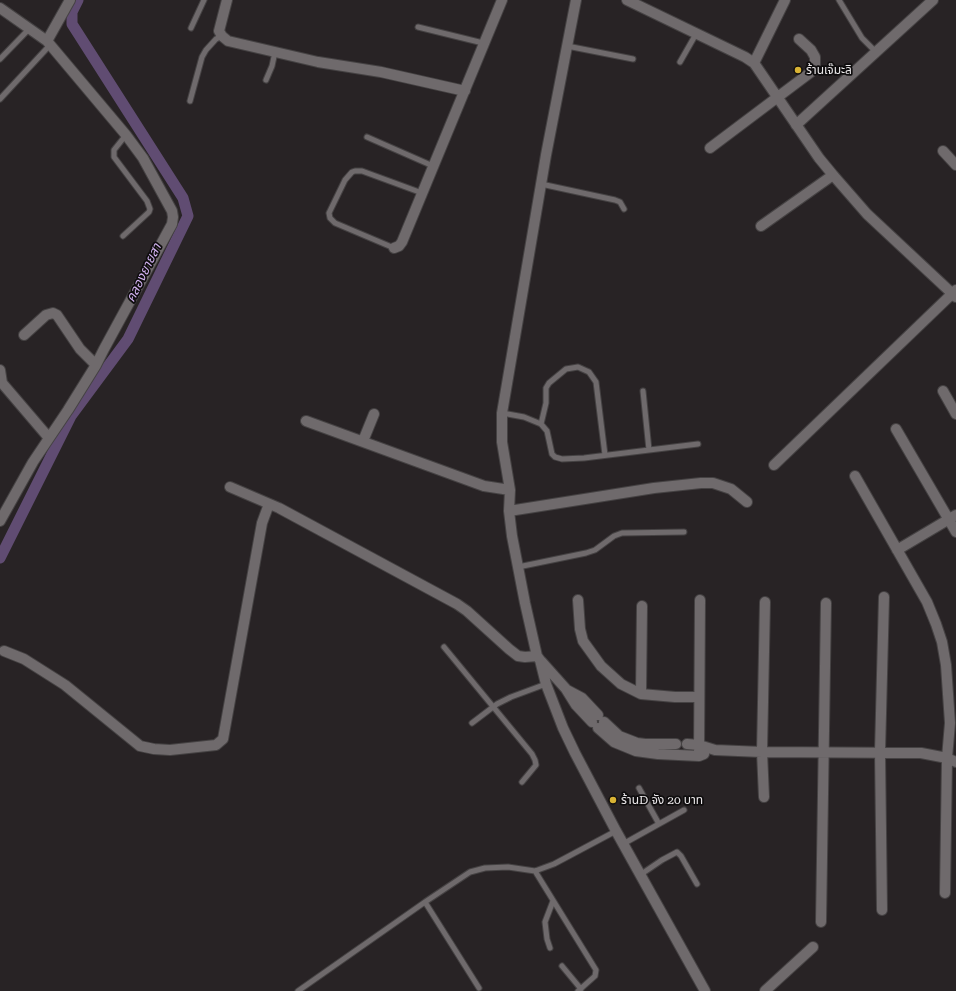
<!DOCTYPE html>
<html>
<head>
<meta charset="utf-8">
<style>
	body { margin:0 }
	canvas { display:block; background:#282325 }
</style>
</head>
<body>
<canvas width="956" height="991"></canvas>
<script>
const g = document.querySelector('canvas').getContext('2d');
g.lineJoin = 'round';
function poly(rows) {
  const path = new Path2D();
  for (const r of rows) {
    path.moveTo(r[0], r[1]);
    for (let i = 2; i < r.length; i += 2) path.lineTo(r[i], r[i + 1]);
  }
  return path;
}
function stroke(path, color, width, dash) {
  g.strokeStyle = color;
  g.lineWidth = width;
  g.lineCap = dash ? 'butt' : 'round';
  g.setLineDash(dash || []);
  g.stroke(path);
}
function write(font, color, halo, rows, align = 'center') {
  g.font = font + ' "Roboto Serif","Noto Sans Thai",serif';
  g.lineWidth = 3.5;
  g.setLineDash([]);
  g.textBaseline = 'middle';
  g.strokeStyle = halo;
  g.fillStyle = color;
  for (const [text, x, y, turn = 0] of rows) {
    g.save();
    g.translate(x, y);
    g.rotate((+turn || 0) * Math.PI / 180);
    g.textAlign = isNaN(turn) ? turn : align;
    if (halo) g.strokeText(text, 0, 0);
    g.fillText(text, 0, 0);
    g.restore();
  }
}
const canal = poly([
	[0,558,71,416,128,339,188,216,183,198,72,24,72,12,78,0]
]);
const lane = poly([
	[839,0,862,38,876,52],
	[418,27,483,43],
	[191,28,204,0],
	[567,46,633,59],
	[0,59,30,28],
	[680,62,696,34],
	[266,80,272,66,275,52],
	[0,99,50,45],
	[190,101,202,57,206,50,216,39,222,36],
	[367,137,433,166],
	[541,184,615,200,620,202,624,209],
	[123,236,149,212,150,209,147,201,114,157,114,150,126,135],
	[394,248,335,223,330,218,329,213,345,180,352,172,355,171,362,171,422,193],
	[643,391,649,450],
	[502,413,524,417,541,424,547,431,552,454,555,457,562,459,584,458,698,444],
	[541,424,546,403,546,388,549,383,566,369,578,367,589,372,596,382,605,455],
	[518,567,586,553,595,550,614,536,622,533,684,532],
	[444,647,532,754,535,760,536,765,522,782],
	[472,723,497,704,511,697,546,684],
	[639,788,659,824],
	[623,844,684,810],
	[535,871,596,970,595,976,578,991],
	[640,875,662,860,677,852,681,856,697,884],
	[425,902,479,988],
	[550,948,547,939,545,922,553,901],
	[562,966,581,989],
	[298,991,425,902,470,872,485,868,508,867,535,871,554,864,616,831]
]);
const street = poly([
	[227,0,219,31,222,36,228,41,318,62,381,72,465,91],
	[576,0,546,155,502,413,502,442,510,490,509,511,512,536,525,603,537,656,540,660,546,684,563,728,575,753,616,831,705,991],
	[627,0,745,57,754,63,819,158,833,175,867,214,956,297],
	[0,8,47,41,126,135,143,158,172,211,173,217,172,224,104,349,96,365,68,410,33,462,0,521],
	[47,41,70,0],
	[754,63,785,0],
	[796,125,933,0],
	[710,148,815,69,815,57,811,50,799,39],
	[943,151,956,165],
	[761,226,833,175],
	[394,248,399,246,402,242,502,0],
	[24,335,46,315,53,313,57,315,80,349,96,365],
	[0,370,2,383,49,438],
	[943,391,956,414],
	[306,421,484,486,510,490],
	[896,429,956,532],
	[363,441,374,414],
	[774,465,956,290],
	[855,476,927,602,936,624,942,642,946,665,950,723,947,758,945,893],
	[230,487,279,508,457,604,467,611,509,649,518,656,525,657,537,656],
	[509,511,654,488,701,483,713,483,731,489,747,502],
	[897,550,956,515],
	[578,600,580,629,583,641,601,666,621,684,641,694,675,697,698,697],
	[4,651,24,659,65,685,140,746,154,749,170,750,216,745,223,739,262,523,269,504],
	[541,661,566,689,576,705,592,722],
	[567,690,582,698,598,715],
	[641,694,642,606],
	[604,722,619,736,637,743,645,744,676,744],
	[598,728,614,742,636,751,658,754,699,756,704,754],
	[687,744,699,745,715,750,762,752,921,753,947,758,956,762],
	[699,756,700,600],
	[764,797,762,752,765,602],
	[882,910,880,752,884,597],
	[821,922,826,603],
	[765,991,813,947]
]);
const markers = [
	[798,70,4,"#d9b334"],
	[613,800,4,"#d9b334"]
];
const poiNames = [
	["ร้านเจ๊มะลิ",806,70],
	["ร้านD จัง 20 บาท",621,800]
];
const waterNames = [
	["คลองยายสา",144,273,-64]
];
stroke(canal, '#604c72', 11);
stroke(lane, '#454243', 7);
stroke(street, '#454243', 12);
stroke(lane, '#6f6a6c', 5);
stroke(street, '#6f6a6c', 10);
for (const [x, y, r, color] of markers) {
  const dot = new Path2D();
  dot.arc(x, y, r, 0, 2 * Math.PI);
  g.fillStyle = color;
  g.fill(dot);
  stroke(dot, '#0f0d0e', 1.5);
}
write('12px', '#ebe8ea', '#0f0d0e', poiNames, 'left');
write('italic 13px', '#d4b4f3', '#0f0d0e', waterNames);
</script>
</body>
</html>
